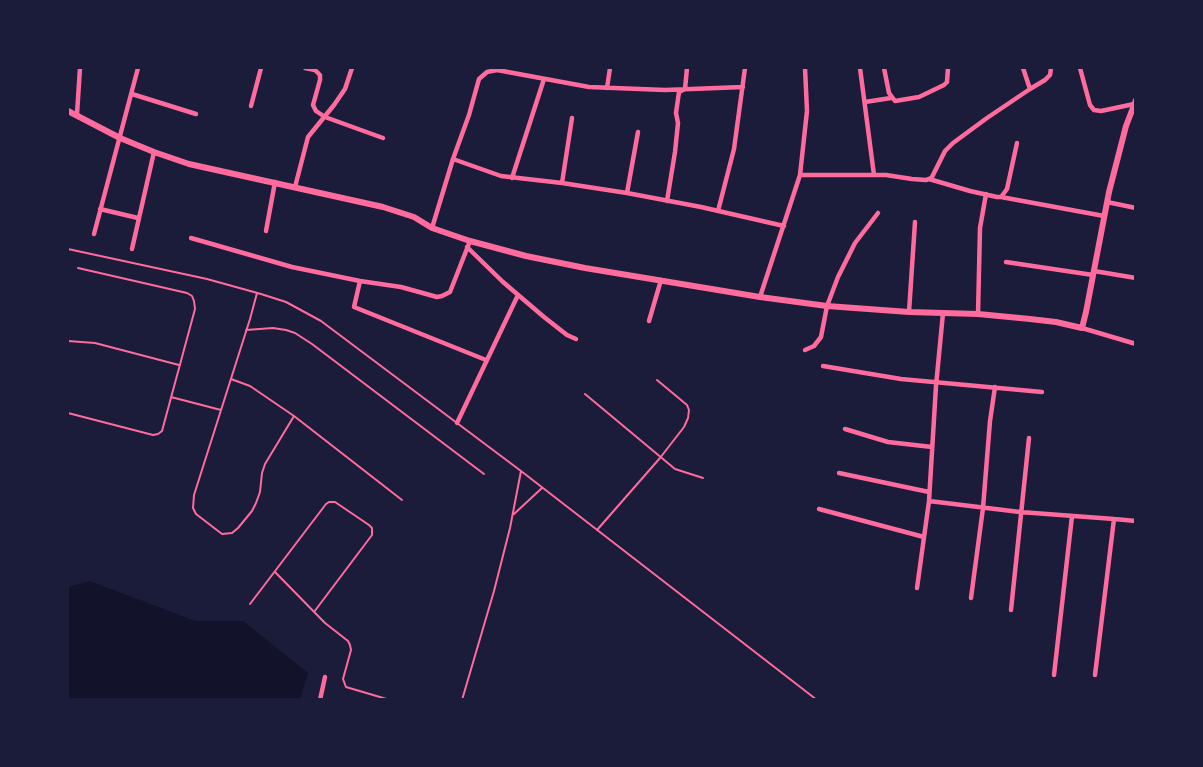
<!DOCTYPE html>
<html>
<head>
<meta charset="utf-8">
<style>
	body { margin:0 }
	#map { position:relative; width:1203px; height:767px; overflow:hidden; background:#1b1b3a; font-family:"Roboto Serif",serif }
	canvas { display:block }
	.frame { position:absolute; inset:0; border:69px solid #1b1b3a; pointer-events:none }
</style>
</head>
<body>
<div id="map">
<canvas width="1203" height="767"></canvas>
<div class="frame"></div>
</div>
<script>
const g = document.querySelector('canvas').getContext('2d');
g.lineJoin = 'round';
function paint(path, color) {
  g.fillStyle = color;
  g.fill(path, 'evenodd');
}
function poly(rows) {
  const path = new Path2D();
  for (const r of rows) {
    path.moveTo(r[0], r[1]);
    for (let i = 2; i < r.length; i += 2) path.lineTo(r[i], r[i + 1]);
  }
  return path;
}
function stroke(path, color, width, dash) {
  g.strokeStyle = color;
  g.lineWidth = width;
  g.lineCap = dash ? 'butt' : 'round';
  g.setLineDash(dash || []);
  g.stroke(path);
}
const water = poly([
	[90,581,195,621,243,621,308,673,300,699,68,699,68,587]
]);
const service = poly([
	[68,249,207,279,261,294,286,302,321,321,521,471,817,700],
	[257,293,250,319,194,495,193,508,196,514,222,534,232,533,238,528,252,511,256,503,260,492,262,473,265,464,294,416],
	[246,330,273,328,286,330,295,333,312,344,484,474],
	[68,341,95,343,179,365],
	[231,379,250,386,294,416,402,500],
	[585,394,675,469,703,478],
	[171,397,221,410],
	[68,413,153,435,158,434,162,431,195,309,194,301,192,296,187,293,78,268],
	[514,514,542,488],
	[597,530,660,458,684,427,688,418,689,410,687,405,657,380],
	[275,572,325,623,348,641,350,645,351,650,343,679,346,687,390,700],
	[250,604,326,504,329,502,335,502,369,525,372,528,372,535,314,612],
	[462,700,494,591,510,528,521,471]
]);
const minor = poly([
	[305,68,315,70,320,75,320,80,313,105,316,111,325,117,383,138],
	[860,68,874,175],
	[884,68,889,93,895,101,919,97,944,85,947,82,948,68],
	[1080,68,1090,105,1094,110,1101,111,1134,104],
	[607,88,610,68],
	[1030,89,1045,80,1050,75,1051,68],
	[132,94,196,114],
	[865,102,891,98],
	[251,106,261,68],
	[77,114,80,68],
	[453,159,501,176,562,183,627,193,701,207,784,226],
	[800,175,807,111,805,68],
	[512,178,544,79],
	[929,179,970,191,997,197,1001,197,1007,189,1017,143],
	[562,183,572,118],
	[295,187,308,137,334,105,345,89,352,68],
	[627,193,638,132],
	[1001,197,1104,216],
	[667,201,675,152,678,123,676,113,679,92,685,89,687,68],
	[1107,202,1136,208],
	[100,209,138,218],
	[718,211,734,149,745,68],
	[432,228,453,159,469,115,479,79,487,72,497,70,589,87,665,90,743,87],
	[266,231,275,182],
	[94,234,138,68],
	[191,238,292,267,360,281,401,287,437,297,442,296,450,292,470,241],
	[467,247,503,282,544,317,567,335,576,339],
	[132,249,154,152],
	[1006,262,1093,275],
	[1094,271,1136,278],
	[360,281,354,307,486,360],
	[760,297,800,175,886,175,912,179,926,180,929,179,932,177,945,151,953,143,987,118,1030,89,1023,68],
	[909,312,915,222],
	[978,314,980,228,986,194],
	[649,321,661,280],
	[1082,328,1136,344],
	[805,350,814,346,821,337,827,306,838,277,855,243,878,213],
	[823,366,901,379,1042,392],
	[457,423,518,295],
	[845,429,888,442,932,447],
	[839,473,929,492],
	[929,501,1020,512,1114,519,1136,521],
	[819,509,924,537],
	[917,588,929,501,936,386,943,313],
	[971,598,983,508,990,421,995,387],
	[1011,610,1029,438],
	[1054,675,1072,516],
	[1095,675,1114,519],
	[320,700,325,677]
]);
const tertiary = poly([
	[68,111,120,138,154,152,189,164,383,207,414,217,432,228,470,241,526,256,585,268,760,297,827,306,909,312,978,314,1030,319,1056,322,1082,328,1086,312,1109,192,1126,126,1136,100]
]);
paint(water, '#12122b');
stroke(service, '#ff6b9d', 2);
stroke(minor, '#ff6b9d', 4.5);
stroke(tertiary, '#ff6b9d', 6);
</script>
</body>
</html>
